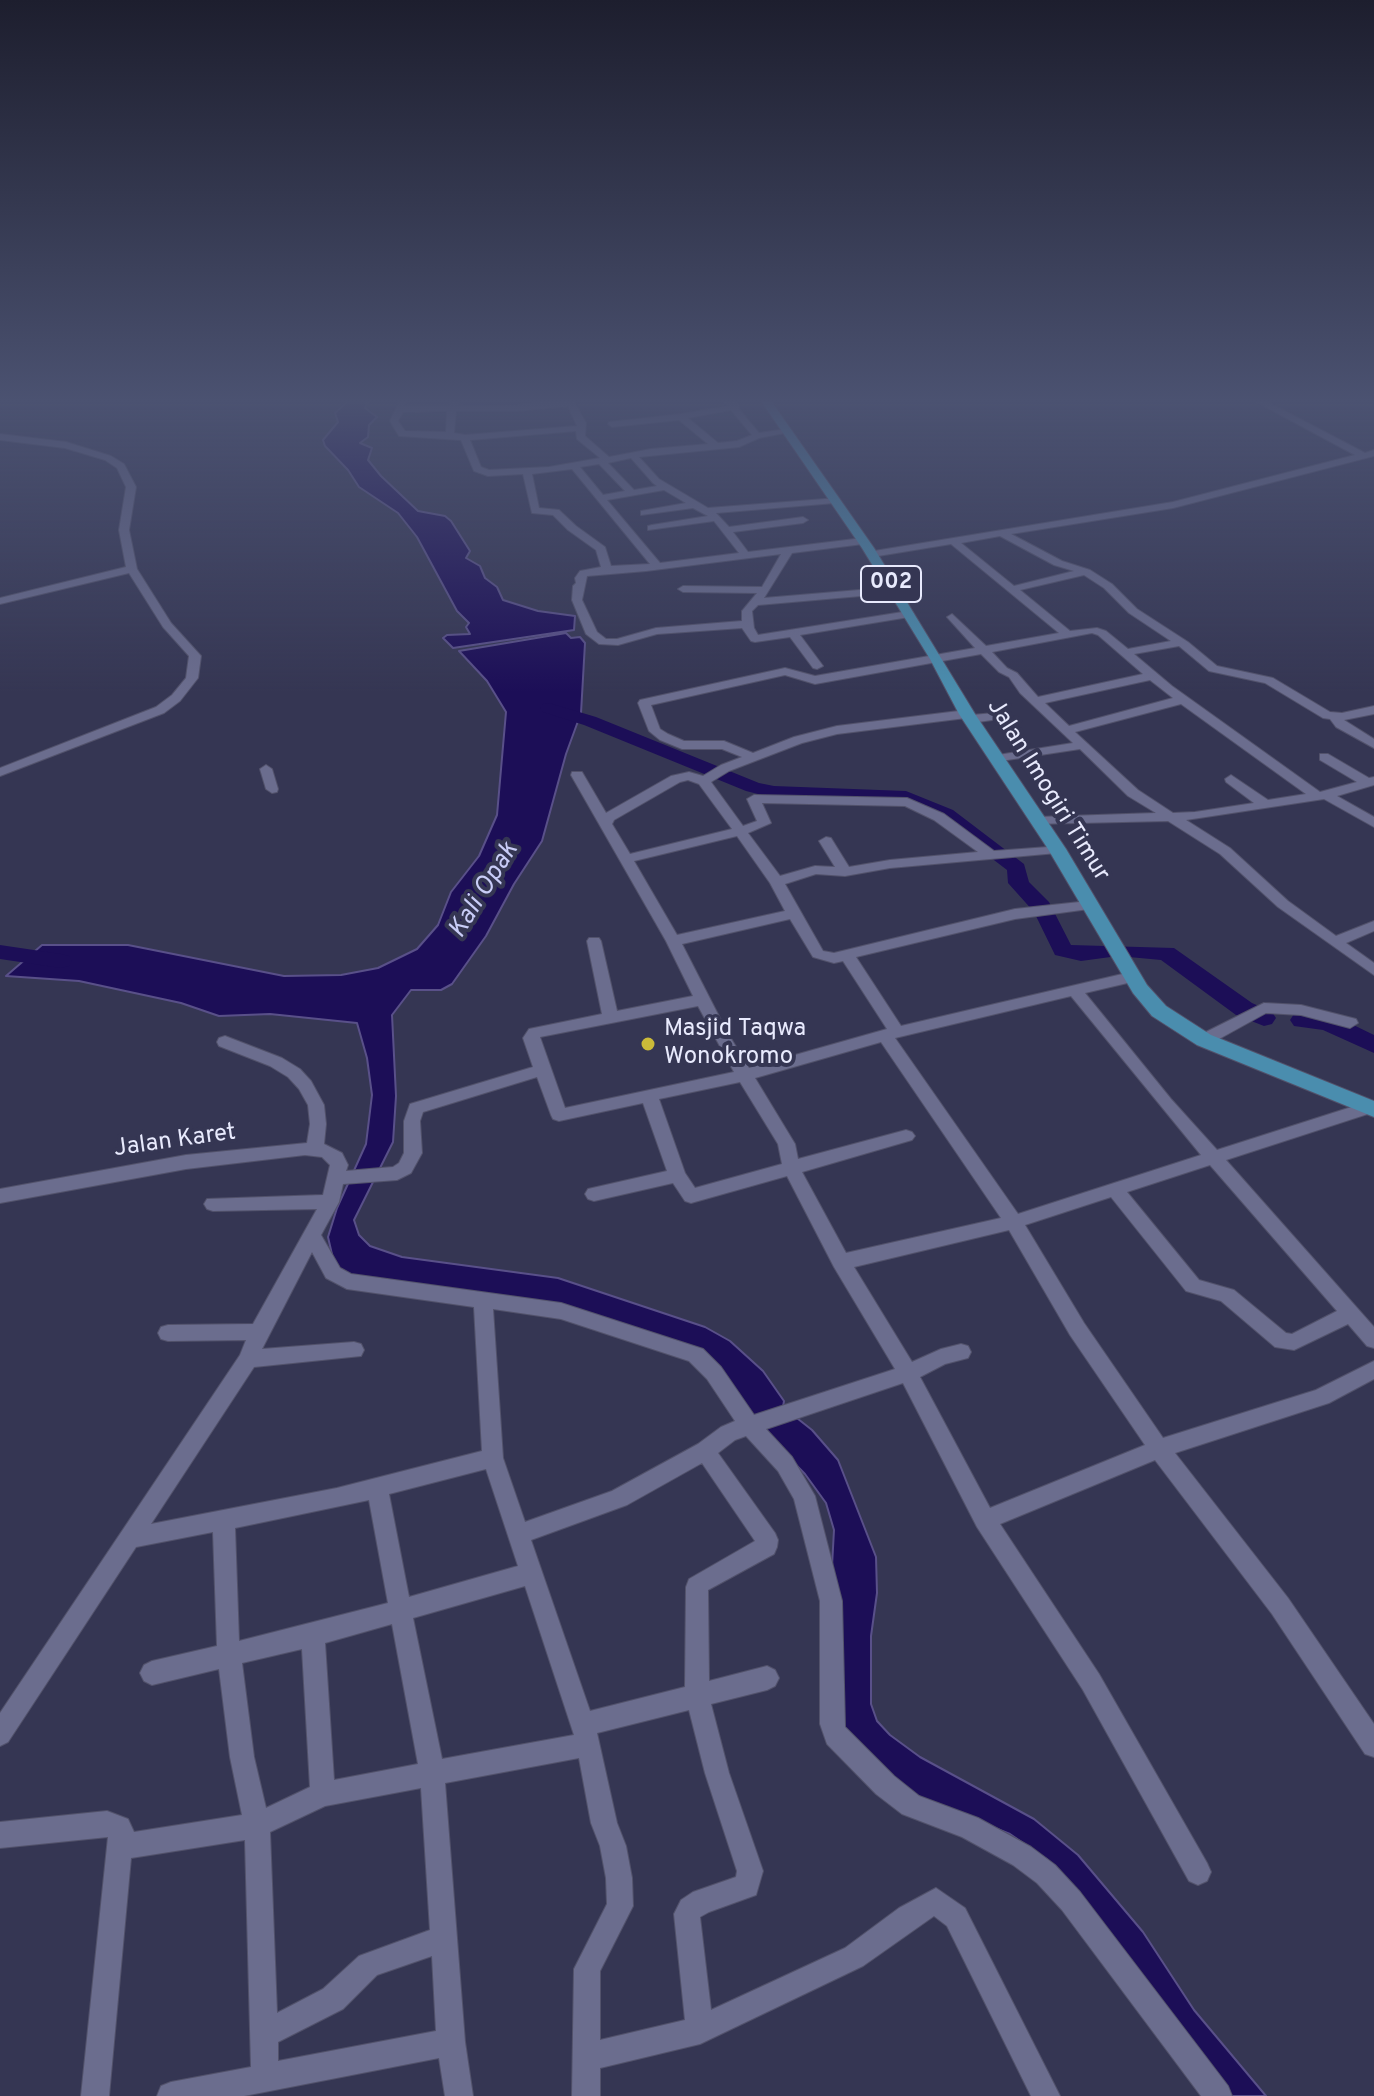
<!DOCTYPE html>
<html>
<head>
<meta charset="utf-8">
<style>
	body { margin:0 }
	canvas { display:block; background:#353653 }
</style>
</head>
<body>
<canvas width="1374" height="2096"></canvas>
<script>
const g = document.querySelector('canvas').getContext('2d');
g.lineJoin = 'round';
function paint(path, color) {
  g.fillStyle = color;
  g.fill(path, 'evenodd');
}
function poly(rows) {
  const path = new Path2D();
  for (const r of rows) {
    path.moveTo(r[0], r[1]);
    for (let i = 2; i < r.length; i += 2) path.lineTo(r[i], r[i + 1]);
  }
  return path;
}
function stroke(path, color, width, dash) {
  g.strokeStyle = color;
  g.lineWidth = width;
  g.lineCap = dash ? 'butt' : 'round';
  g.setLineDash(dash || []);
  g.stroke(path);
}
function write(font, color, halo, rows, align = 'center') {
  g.font = font + ' Overpass,sans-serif';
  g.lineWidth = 8;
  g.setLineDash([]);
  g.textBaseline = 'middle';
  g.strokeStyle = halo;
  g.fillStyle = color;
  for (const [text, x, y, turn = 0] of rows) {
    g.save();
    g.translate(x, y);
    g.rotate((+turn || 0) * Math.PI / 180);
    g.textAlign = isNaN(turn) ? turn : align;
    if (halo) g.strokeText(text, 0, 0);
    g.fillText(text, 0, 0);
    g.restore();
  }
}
const water = poly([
	[351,398,376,398,367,403,365,408,377,417,369,425,368,437,360,443,372,448,368,460,381,476,418,511,445,516,451,521,470,551,466,558,480,566,485,578,497,587,503,600,538,611,575,616,574,630,453,648,443,638,447,635,470,634,466,627,469,623,457,611,417,537,398,513,359,487,348,470,325,446,323,440,338,422,335,413,351,398],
	[566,633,571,638,580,637,585,643,581,713,566,754,542,841,514,884,486,936,452,984,441,990,411,990,392,1015,396,1096,393,1142,354,1220,359,1235,370,1246,402,1257,558,1278,705,1327,730,1341,763,1371,784,1401,783,1407,812,1430,838,1460,876,1557,877,1593,871,1636,871,1704,877,1721,890,1735,920,1757,1034,1819,1078,1855,1143,1932,1194,2010,1266,2096,1232,2096,1048,1860,1010,1834,911,1794,840,1726,832,1566,834,1530,826,1503,805,1474,694,1361,564,1306,343,1274,334,1263,328,1237,337,1208,366,1144,372,1095,367,1058,357,1023,270,1014,219,1016,181,1003,79,981,6,976,42,945,128,945,284,976,341,975,378,968,417,949,438,925,451,892,479,856,497,815,506,712,487,681,459,651,566,633]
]);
const river = poly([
	[549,703,596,717,759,783,774,786,906,791,953,810,1024,864,1029,882,1049,902,1071,945,1174,948,1252,1003,1272,1012,1276,1018,1272,1024,1264,1026,1236,1015,1161,960,1118,956,1081,961,1055,955,1034,912,1008,883,1007,870,939,818,903,803,774,798,746,791,584,725,543,712,540,708,543,704,549,703],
	[0,945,61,954,69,956,72,961,69,966,61,968,0,959,0,945],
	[1302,1012,1335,1016,1374,1035,1374,1053,1323,1030,1294,1026,1290,1020,1294,1014,1302,1012]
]);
const minor = poly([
	[453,398,461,398,458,406,518,405,572,398,586,423,585,436,609,457,651,449,708,444,679,420,612,427,608,424,609,422,681,414,728,406,724,401,731,399,739,405,739,409,759,433,786,429,790,432,759,438,739,447,639,457,659,479,708,508,838,498,840,500,835,503,716,513,729,527,803,517,808,520,803,523,733,532,748,552,863,538,868,541,863,544,792,553,764,598,895,587,900,590,895,593,758,605,752,611,754,628,758,635,909,611,914,614,909,617,800,635,823,666,817,669,813,668,790,637,755,642,751,641,742,628,657,634,618,645,599,644,586,634,572,600,573,586,576,583,575,578,580,571,601,567,596,550,568,530,553,515,532,513,523,474,488,476,474,471,461,440,399,436,390,421,400,400,406,400,405,406,449,406,453,398],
	[568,406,577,426,465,435,454,433,456,411,518,411,568,406],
	[731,410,752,435,737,441,718,443,688,418,731,410],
	[447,411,446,432,405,431,398,421,403,412,447,411],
	[576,431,577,439,600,458,549,467,489,470,481,467,470,440,576,431],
	[631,458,653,483,657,486,634,490,608,463,631,458],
	[599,464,625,491,603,495,580,467,599,464],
	[572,469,650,564,611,566,605,547,576,526,559,510,539,508,532,474,572,469],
	[664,490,686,503,641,511,641,515,693,508,708,516,652,525,648,526,648,530,714,521,739,553,660,563,607,500,664,490],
	[781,554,762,587,683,586,678,589,683,592,757,593,742,611,742,621,656,628,617,639,606,639,597,632,582,600,587,576,646,571,781,554],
	[1249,398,1260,398,1365,453,1374,450,1374,456,1173,508,1011,534,1062,561,1090,570,1112,584,1137,609,1188,642,1217,666,1273,678,1330,712,1342,713,1374,706,1374,714,1344,720,1374,739,1374,748,1336,727,1330,719,1323,718,1265,683,1209,671,1179,646,1134,654,1172,686,1320,792,1357,782,1320,760,1320,754,1328,754,1369,778,1374,777,1374,785,1337,796,1374,817,1374,827,1324,799,1186,820,1230,848,1288,901,1336,936,1374,921,1374,931,1346,943,1374,963,1374,975,1278,907,1220,854,1168,821,1033,824,1033,818,1038,817,1156,813,1128,796,1080,749,994,762,992,759,998,755,1073,743,1020,693,1009,677,999,672,981,654,815,684,785,675,651,705,660,729,668,734,684,741,724,741,753,753,794,737,837,726,967,710,971,711,972,715,1006,712,1006,718,971,723,967,722,966,718,837,734,802,743,729,771,711,782,743,826,757,821,747,799,754,795,907,798,944,814,994,851,1062,846,1064,849,1057,853,890,868,845,876,816,874,785,884,823,951,834,953,1015,909,1089,901,1096,905,1089,909,1015,919,856,957,901,1026,1131,972,1139,977,1136,981,1085,993,1171,1099,1217,1150,1364,1103,1374,1102,1374,1112,1226,1160,1374,1327,1374,1348,1367,1346,1348,1324,1294,1350,1275,1347,1221,1301,1186,1291,1111,1197,1025,1225,1084,1323,1163,1438,1316,1390,1374,1361,1374,1379,1329,1403,1175,1453,1288,1598,1374,1724,1374,1757,1365,1754,1272,1614,1155,1460,1000,1524,1099,1674,1207,1863,1211,1872,1207,1881,1198,1885,1189,1881,1083,1690,977,1527,903,1383,766,1429,792,1457,815,1496,842,1601,845,1727,894,1776,919,1796,978,1818,1031,1847,1055,1865,1080,1892,1228,2086,1232,2096,1201,2096,1062,1910,1037,1883,1013,1865,962,1837,902,1814,876,1794,827,1744,820,1724,820,1601,794,1499,778,1471,746,1436,735,1440,718,1453,775,1533,778,1540,777,1547,774,1554,708,1590,709,1681,767,1666,775,1670,779,1678,775,1686,767,1690,711,1704,729,1773,763,1871,756,1895,709,1912,700,1917,711,2010,845,1948,899,1908,936,1888,965,1908,1060,2096,1031,2096,947,1926,934,1916,863,1966,700,2044,600,2068,600,2096,572,2096,574,1969,607,1904,606,1878,600,1846,591,1823,579,1758,445,1783,465,2042,473,2096,445,2096,439,2058,244,2096,157,2096,161,2086,171,2082,251,2067,245,1840,131,1858,109,2096,81,2096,108,1837,0,1848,0,1822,107,1811,128,1819,134,1832,242,1815,230,1757,219,1669,152,1685,144,1681,140,1673,144,1665,152,1661,217,1646,213,1532,136,1547,8,1742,0,1746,0,1713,240,1355,246,1340,168,1341,161,1339,158,1333,161,1327,168,1325,253,1324,317,1209,213,1211,207,1209,204,1204,207,1199,323,1195,330,1165,322,1157,305,1155,186,1169,0,1203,0,1189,186,1155,307,1143,310,1124,308,1105,299,1089,288,1077,270,1066,219,1046,217,1042,219,1038,225,1036,282,1058,300,1069,311,1081,324,1105,326,1124,324,1144,342,1153,348,1165,346,1171,393,1167,399,1163,404,1153,404,1121,410,1104,533,1067,523,1038,529,1029,602,1014,587,941,589,938,599,938,601,941,617,1011,693,996,666,941,571,775,572,772,582,772,606,813,671,776,689,772,703,776,721,765,742,757,722,749,682,749,660,740,649,731,638,703,640,700,785,668,815,676,975,648,947,617,952,614,986,646,1059,633,951,544,872,557,868,556,868,552,1173,502,1355,455,1249,398],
	[1000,536,1054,565,1074,571,1014,586,961,543,1000,536],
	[1084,575,1104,588,1129,613,1171,641,1128,649,1106,631,1097,628,1070,631,1020,590,1084,575],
	[1092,633,1098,635,1143,674,1038,697,1017,673,1007,668,992,652,1092,633],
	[1150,680,1173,698,1069,726,1045,703,1150,680],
	[1181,704,1306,794,1268,800,1231,775,1225,779,1226,782,1254,803,1195,812,1173,813,1138,790,1075,732,1181,704],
	[688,780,699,784,732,829,630,854,612,824,614,820,680,782,688,780],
	[762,803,905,806,934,820,978,852,890,860,849,867,831,838,826,837,819,841,835,867,815,866,780,876,748,833,771,823,762,803],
	[737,836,770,883,785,911,677,935,634,861,737,836],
	[790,919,813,957,834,963,843,961,887,1029,749,1068,727,1032,682,944,790,919],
	[1071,996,1201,1155,1018,1214,895,1038,1071,996],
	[698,1006,734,1072,565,1108,540,1037,698,1006],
	[881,1042,1001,1218,846,1253,802,1172,912,1140,915,1136,912,1132,906,1130,798,1159,795,1144,755,1078,881,1042],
	[537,1077,551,1115,553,1119,559,1121,643,1103,667,1171,588,1189,585,1194,588,1199,594,1201,673,1183,685,1201,691,1203,787,1176,834,1267,895,1369,754,1415,721,1367,703,1349,561,1303,351,1274,340,1268,321,1235,339,1202,343,1184,397,1180,411,1173,422,1153,420,1121,423,1112,537,1077],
	[740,1082,778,1144,782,1164,695,1188,685,1173,659,1099,740,1082],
	[1210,1165,1337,1311,1292,1334,1286,1333,1234,1290,1199,1280,1127,1192,1210,1165],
	[1009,1230,1070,1335,1145,1445,990,1508,920,1377,945,1364,968,1358,971,1352,968,1346,961,1344,941,1349,912,1362,854,1267,1009,1230],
	[312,1252,326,1278,347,1289,474,1307,482,1451,337,1488,151,1524,254,1367,361,1356,364,1350,361,1344,354,1342,262,1349,312,1252],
	[493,1309,561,1319,689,1361,707,1379,735,1421,721,1427,698,1444,612,1491,525,1522,503,1458,493,1309],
	[702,1463,755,1541,689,1579,686,1587,685,1687,590,1711,531,1540,627,1505,702,1463],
	[486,1469,518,1566,409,1597,389,1494,486,1469],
	[369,1500,388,1603,239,1641,235,1528,369,1500],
	[525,1586,574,1735,442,1759,413,1618,525,1586],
	[392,1624,418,1764,334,1780,325,1643,392,1624],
	[302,1649,310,1787,266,1808,254,1757,242,1663,302,1649],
	[689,1710,705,1773,737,1871,736,1877,693,1892,681,1900,674,1914,685,2020,600,2040,600,1971,633,1906,632,1878,626,1846,617,1823,597,1733,689,1710],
	[421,1788,430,1930,359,1956,323,1989,277,2013,270,1832,325,1806,421,1788],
	[432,1956,436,2031,278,2061,278,2042,343,2009,377,1975,432,1956],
	[0,434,66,442,111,456,124,464,136,487,129,530,137,569,171,623,201,656,198,678,180,701,164,713,0,776,0,768,156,707,172,695,186,678,189,656,163,627,129,573,0,604,0,598,126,567,119,530,126,487,117,468,105,460,65,448,0,440,0,434],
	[266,765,272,769,278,789,277,792,272,793,266,789,260,769,266,765],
	[1264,1003,1301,1005,1356,1019,1358,1023,1350,1028,1301,1015,1266,1013,1210,1044,1198,1044,1196,1040,1198,1036,1264,1003]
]);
const major = poly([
	[759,398,769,398,874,548,975,714,1066,849,1147,985,1166,1006,1211,1035,1374,1101,1374,1117,1197,1045,1152,1016,1133,993,1048,849,959,714,930,659,862,548,759,398]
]);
const markers = [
	[648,1044,8,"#cbba39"]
];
const shields = [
	[891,584,60]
];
const shieldNames = [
	["002",891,584]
];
const streetNames = [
	["Jalan Imogiri Timur",1047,791,58],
	["Jalan Karet",175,1142,-8]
];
const poiNames = [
	["Masjid Taqwa",664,1030],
	["Wonokromo",664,1058]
];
const waterNames = [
	["Kali Opak",485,891,-58]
];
paint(water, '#1c0e57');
stroke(water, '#595089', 2);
paint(river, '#1c0e57');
stroke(minor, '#52526b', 2);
stroke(major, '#52526b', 2);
paint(minor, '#6b6d8e');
paint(major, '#4a8dae');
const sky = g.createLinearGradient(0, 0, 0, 692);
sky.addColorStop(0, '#1d1e2e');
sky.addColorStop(0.58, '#4b5271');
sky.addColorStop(1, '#4b527100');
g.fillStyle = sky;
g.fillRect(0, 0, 1374, 692);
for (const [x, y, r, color] of markers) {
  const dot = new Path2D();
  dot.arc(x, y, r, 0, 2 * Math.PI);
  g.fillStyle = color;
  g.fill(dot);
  stroke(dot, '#353653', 3);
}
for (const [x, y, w] of shields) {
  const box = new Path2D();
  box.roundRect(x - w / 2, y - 18, w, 36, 6);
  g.fillStyle = '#353653';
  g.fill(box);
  stroke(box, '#e8eafd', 2);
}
write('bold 22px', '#e8eafd', null, shieldNames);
write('24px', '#e8eafd', '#353653', streetNames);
write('24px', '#e8eafd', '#353653', poiNames, 'left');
write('italic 26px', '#c9cdf8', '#353653', waterNames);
</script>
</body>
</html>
